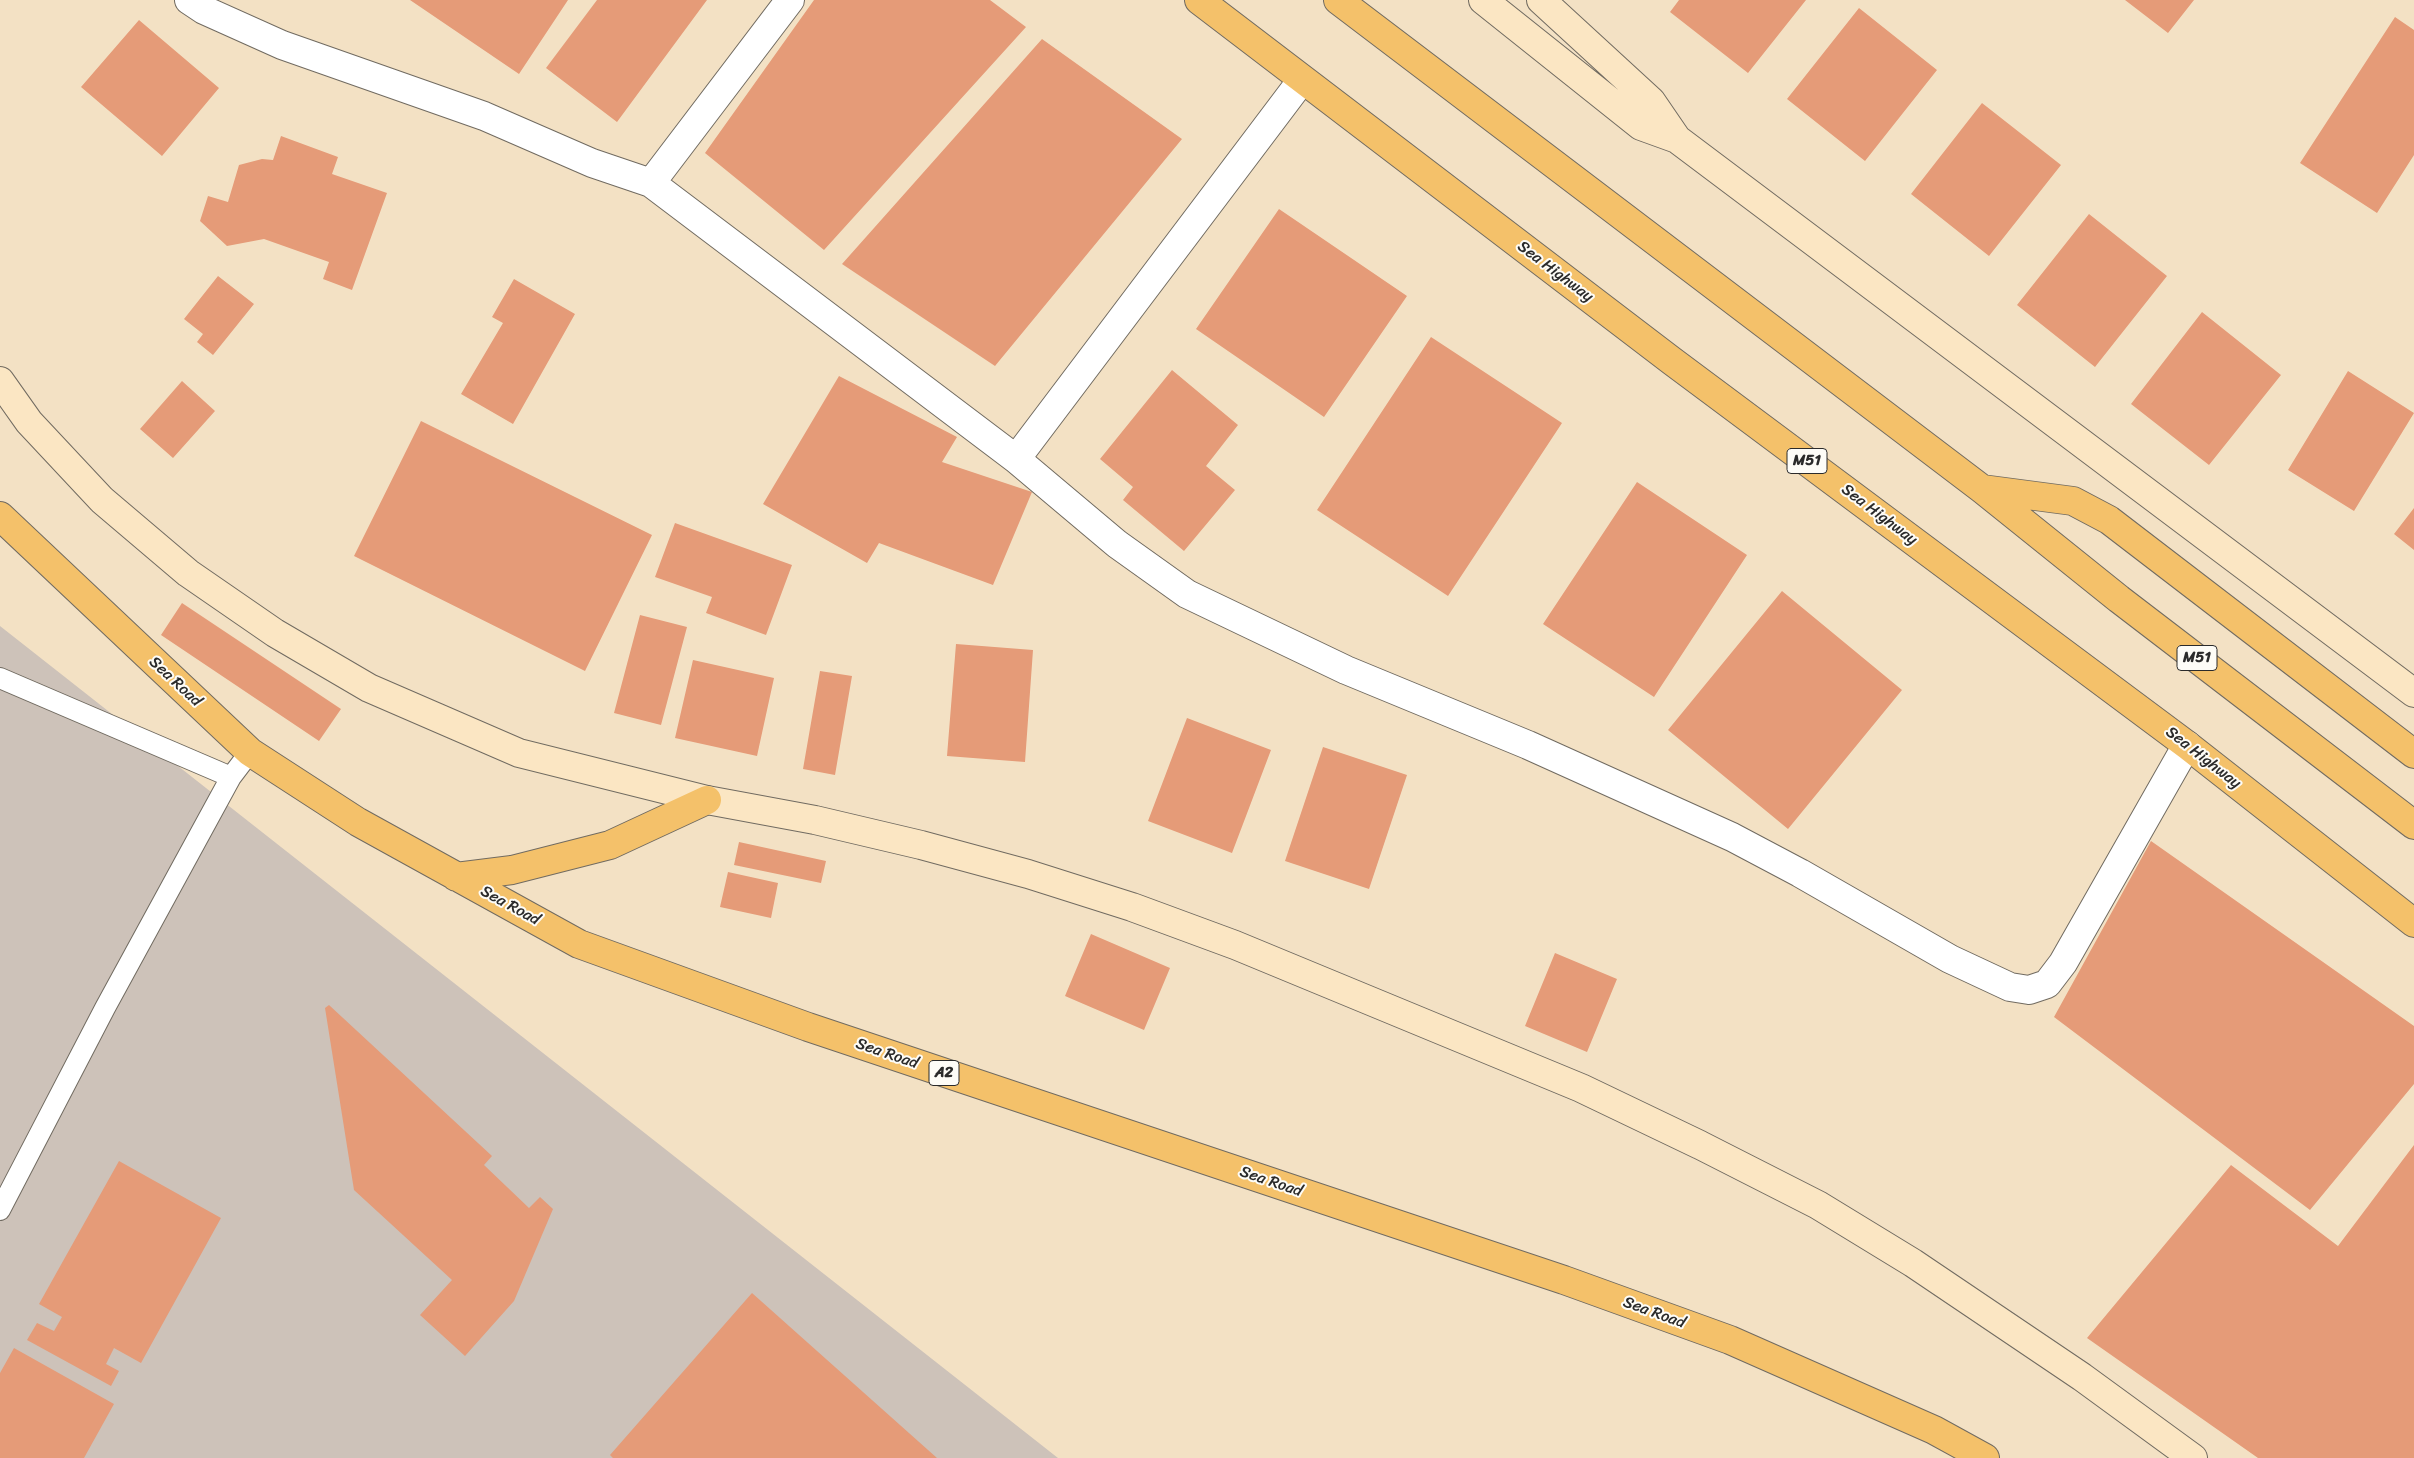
<!DOCTYPE html>
<html>
<head>
<meta charset="utf-8">
<style>
	body { margin:0 }
	canvas { display:block; background:#f3e1c4 }
</style>
</head>
<body>
<canvas width="2414" height="1458"></canvas>
<script>
const g = document.querySelector('canvas').getContext('2d');
g.lineJoin = 'round';
function paint(path, color) {
  g.fillStyle = color;
  g.fill(path, 'evenodd');
}
function poly(rows) {
  const path = new Path2D();
  for (const r of rows) {
    path.moveTo(r[0], r[1]);
    for (let i = 2; i < r.length; i += 2) path.lineTo(r[i], r[i + 1]);
  }
  return path;
}
function stroke(path, color, width, dash) {
  g.strokeStyle = color;
  g.lineWidth = width;
  g.lineCap = dash ? 'butt' : 'round';
  g.setLineDash(dash || []);
  g.stroke(path);
}
function write(font, color, halo, rows, align = 'center') {
  g.font = font + ' Sriracha,sans-serif';
  g.lineWidth = 4;
  g.setLineDash([]);
  g.textBaseline = 'middle';
  g.strokeStyle = halo;
  g.fillStyle = color;
  for (const [text, x, y, turn = 0] of rows) {
    g.save();
    g.translate(x, y);
    g.rotate((+turn || 0) * Math.PI / 180);
    g.textAlign = isNaN(turn) ? turn : align;
    if (halo) g.strokeText(text, 0, 0);
    g.fillText(text, 0, 0);
    g.restore();
  }
}
const industrial = poly([
	[0,626,1058,1458,0,1458]
]);
const building = poly([
	[410,0,568,0,519,74],
	[597,0,707,0,617,122,546,68],
	[814,0,990,0,1026,27,824,250,705,153],
	[1679,0,1806,0,1748,73,1670,12],
	[2125,0,2194,0,2168,33],
	[1859,8,1937,70,1865,161,1787,99],
	[2395,17,2414,30,2414,155,2377,213,2300,163],
	[139,20,219,88,162,156,81,87],
	[1042,39,1182,139,995,366,842,264],
	[1982,103,2061,165,1989,256,1911,194],
	[281,136,338,157,332,174,387,193,352,290,323,279,329,262,264,239,227,246,200,221,208,196,228,202,239,165,262,159,273,160],
	[1279,209,1407,296,1324,417,1196,329],
	[2089,214,2167,276,2095,367,2017,305],
	[218,276,254,304,213,355,197,342,203,334,184,319],
	[514,279,575,314,513,424,461,394,503,323,492,317],
	[2202,312,2281,375,2209,465,2131,404],
	[1431,337,1562,423,1448,596,1317,510],
	[1172,370,1238,425,1206,466,1235,490,1184,551,1123,500,1133,487,1100,459],
	[2348,371,2414,413,2354,511,2288,470],
	[839,376,957,437,942,462,1032,492,993,585,879,543,867,563,763,504],
	[182,381,215,411,173,458,140,429],
	[421,421,652,535,585,671,354,556],
	[1637,482,1747,555,1654,697,1543,624],
	[2414,508,2414,550,2394,534],
	[675,523,792,565,766,635,706,613,712,597,655,577],
	[1782,591,1902,690,1788,829,1668,730],
	[182,603,341,709,319,741,161,635],
	[640,615,687,627,661,725,614,713],
	[956,644,1033,650,1025,762,947,756],
	[693,660,774,678,757,756,675,738],
	[820,671,852,676,835,775,803,769],
	[1187,718,1271,750,1232,853,1148,821],
	[1323,747,1407,775,1369,889,1285,861],
	[2151,841,2414,1026,2414,1084,2310,1210,2054,1017],
	[739,842,826,861,821,883,734,865],
	[728,872,778,883,771,918,720,907],
	[1091,934,1170,968,1144,1030,1065,996],
	[1555,953,1617,979,1587,1052,1525,1026],
	[329,1005,492,1156,484,1165,529,1208,540,1197,553,1209,514,1301,465,1356,420,1315,452,1280,354,1190,325,1008],
	[2414,1145,2414,1458,2258,1458,2087,1338,2231,1165,2338,1246],
	[119,1161,221,1218,141,1363,114,1348,106,1364,119,1371,111,1386,27,1340,37,1323,54,1331,62,1317,39,1304],
	[752,1293,937,1458,613,1458,610,1455],
	[14,1348,114,1404,84,1458,0,1458,0,1373]
]);
const lane = poly([
	[0,678,231,777],
	[0,1210,105,1008,231,777,250,752]
]);
const street = poly([
	[189,0,204,10,282,45,484,116,592,163,651,183,1016,459,1117,544,1187,594,1346,670,1528,745,1732,837,1800,873,1950,959,2010,987,2029,990,2047,984,2063,963,2187,745],
	[651,183,790,0],
	[1016,459,1302,80]
]);
const secondary = poly([
	[1483,0,1641,126,1677,139,2414,693],
	[1541,0,1651,101,1677,139],
	[0,381,29,422,102,500,188,573,275,633,369,688,519,753,707,800,815,820,921,845,1028,874,1132,907,1235,945,1581,1088,1700,1145,1818,1205,1913,1263,2082,1377,2193,1458]
]);
const primary = poly([
	[0,516,250,752,358,822,579,944,808,1027,1564,1280,1730,1340,1934,1430,1985,1458],
	[456,877,512,870,610,845,707,800]
]);
const highway = poly([
	[1199,0,1672,361,2187,745,2414,923],
	[1338,0,1982,489,2119,599,2414,825],
	[1982,489,2073,501,2109,520,2414,754]
]);
const shields = [
	[1807,461,40],
	[2197,658,40],
	[944,1073,30]
];
const shieldNames = [
	["M51",1807,461],
	["M51",2197,658],
	["A2",944,1073]
];
const streetNames = [
	["Sea Highway",1555,272,37],
	["Sea Highway",1879,515,37],
	["Sea Road",175,682,43],
	["Sea Highway",2203,758,38],
	["Sea Road",510,906,29],
	["Sea Road",887,1054,19],
	["Sea Road",1271,1182,19],
	["Sea Road",1654,1313,20]
];
paint(industrial, '#cdc2b9');
paint(building, '#e59b78');
stroke(lane, '#716b61', 22);
stroke(street, '#716b61', 30);
stroke(secondary, '#716b61', 30);
stroke(primary, '#716b61', 30);
stroke(highway, '#716b61', 30);
stroke(lane, '#fff', 20);
stroke(street, '#fff', 28);
stroke(secondary, '#fbe6c3', 28);
stroke(primary, '#f4c16a', 28);
stroke(highway, '#f4c16a', 28);
for (const [x, y, w] of shields) {
  const box = new Path2D();
  box.roundRect(x - w / 2, y - 12.5, w, 25, 4);
  g.fillStyle = '#fdfcf7';
  g.fill(box);
  stroke(box, '#2b2b2b', 1);
}
write('bold 15px', '#2b2b2b', null, shieldNames);
write('16px', '#2b2b2b', '#fdfcf7', streetNames);
</script>
</body>
</html>
